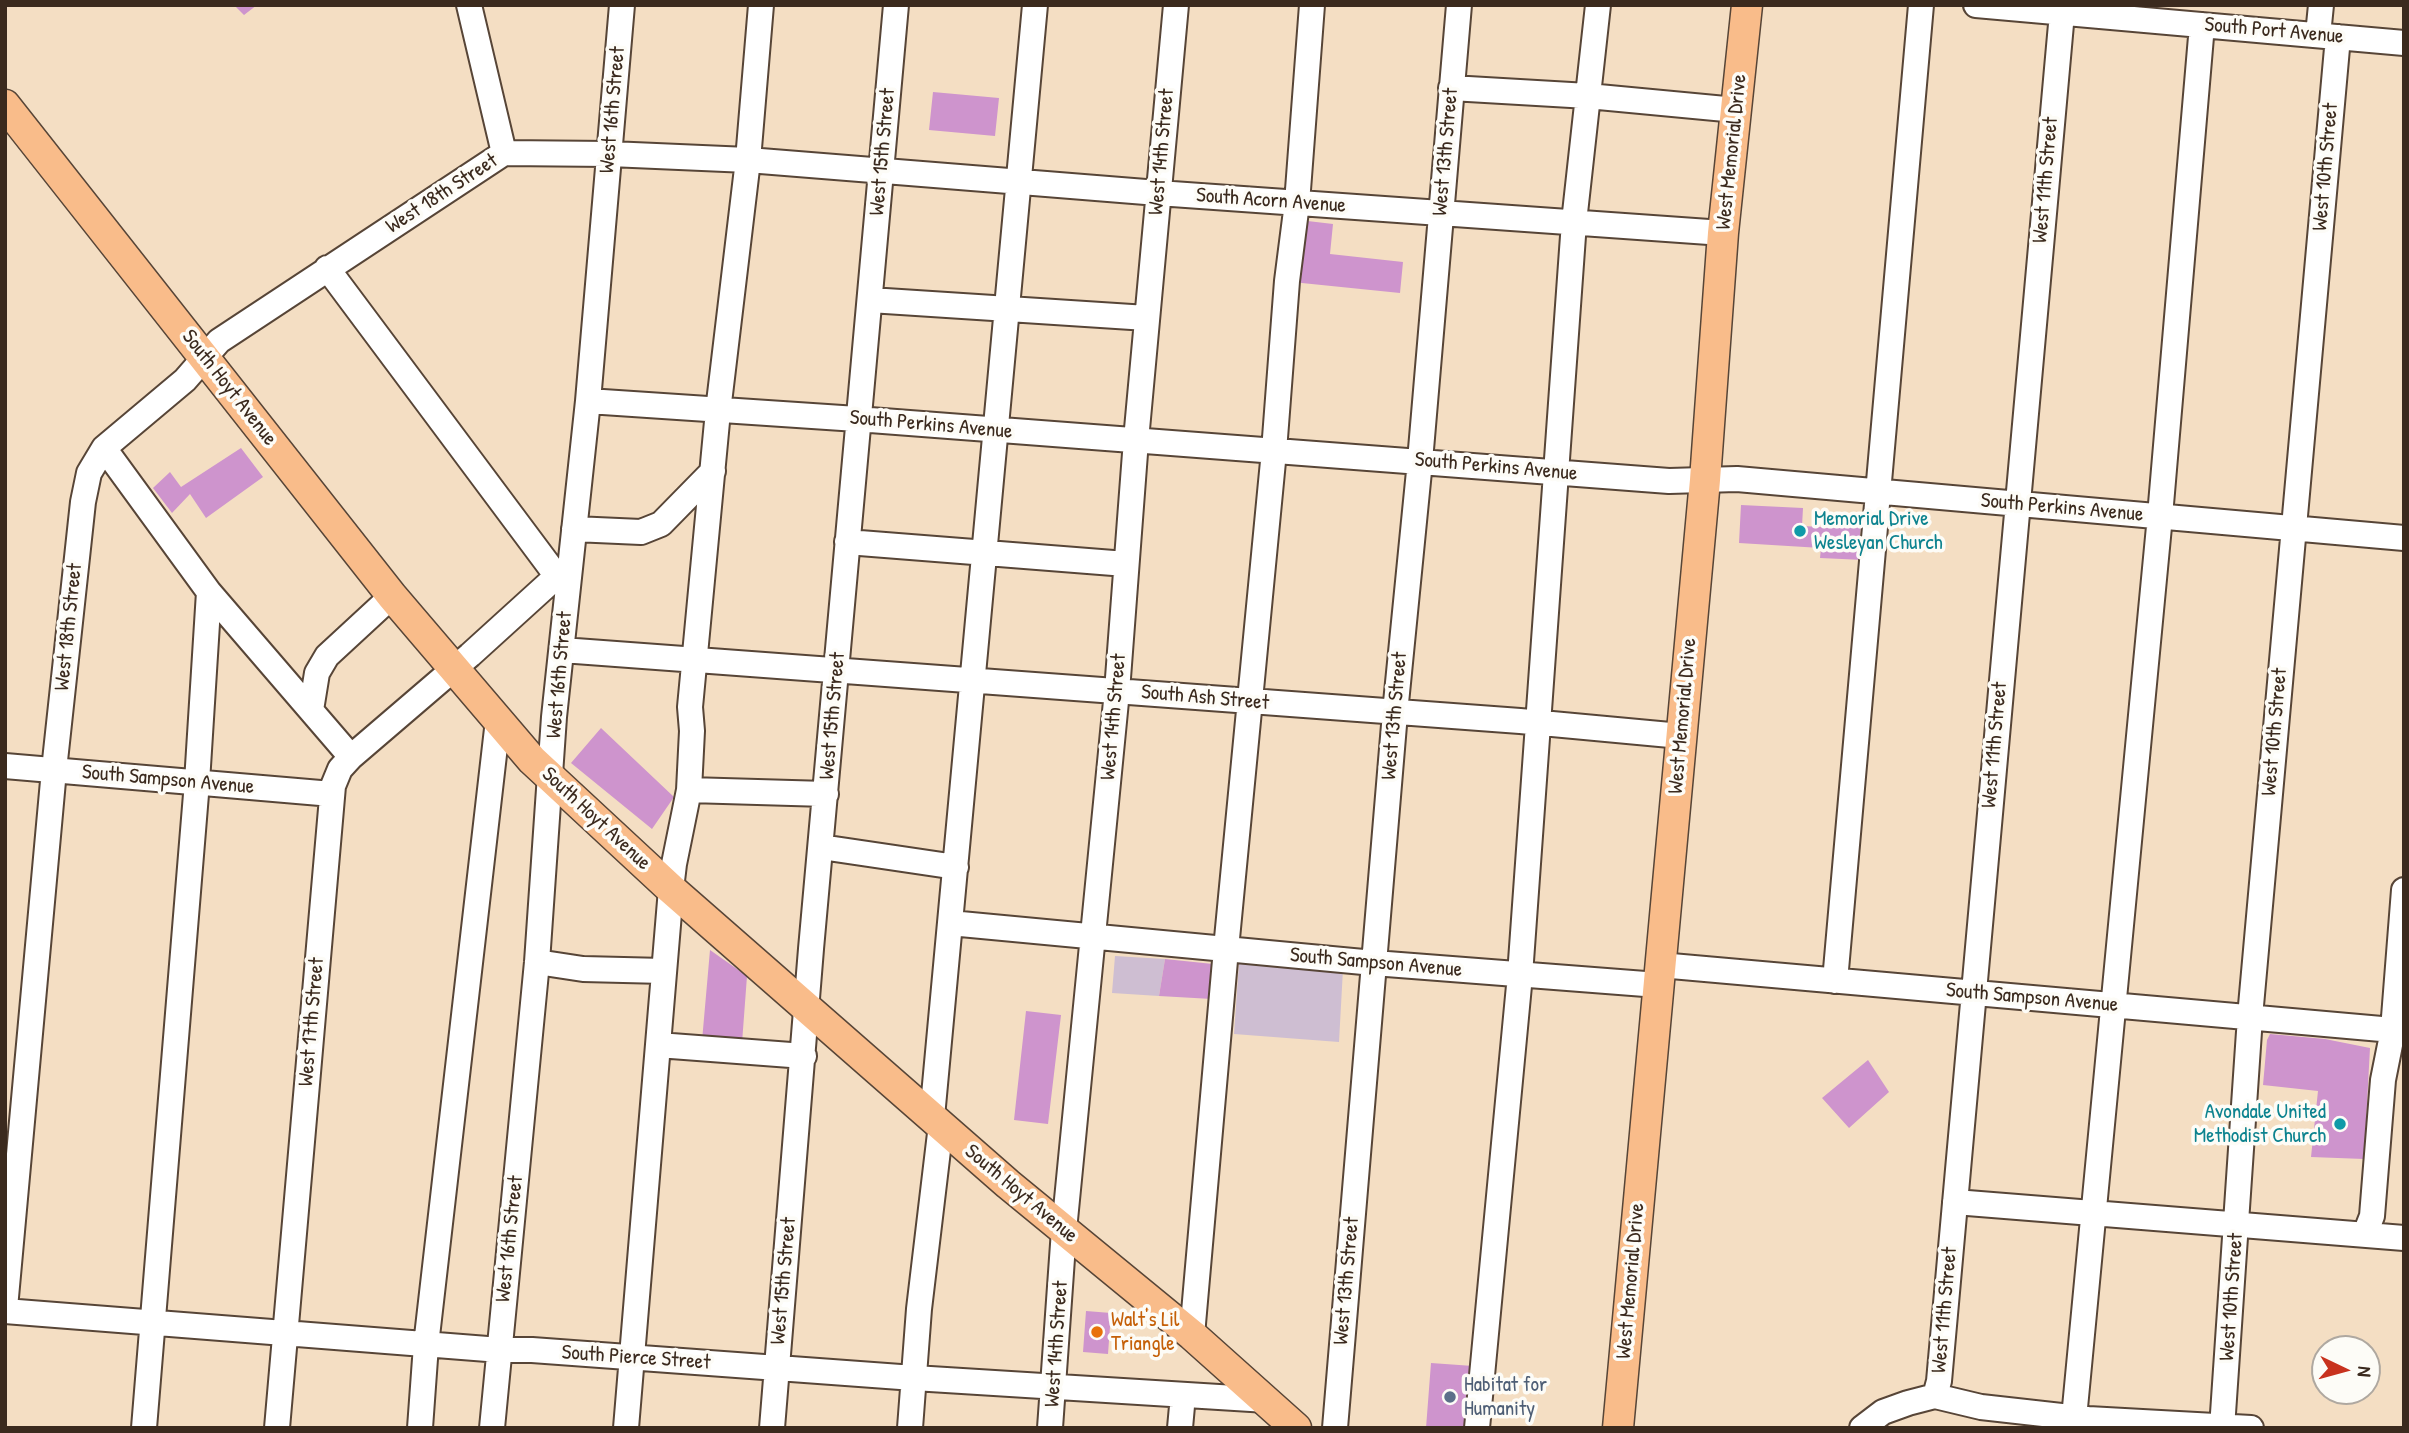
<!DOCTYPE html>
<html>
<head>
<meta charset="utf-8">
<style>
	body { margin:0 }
	#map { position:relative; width:2409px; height:1433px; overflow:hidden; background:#f4dec3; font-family:"Patrick Hand",sans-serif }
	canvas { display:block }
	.frame { position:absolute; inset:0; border:7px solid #3b2a1e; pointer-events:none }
	.north { position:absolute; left:2311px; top:1335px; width:70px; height:70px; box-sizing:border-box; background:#fdfcf7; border:2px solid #afa8a0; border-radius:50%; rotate:95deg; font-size:19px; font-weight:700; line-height:28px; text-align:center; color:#3b2a1e }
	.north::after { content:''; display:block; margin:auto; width:24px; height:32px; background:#c8321e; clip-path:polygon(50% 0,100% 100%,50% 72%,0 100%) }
</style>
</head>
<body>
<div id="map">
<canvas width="2409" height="1433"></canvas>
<div class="frame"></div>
<div class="north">N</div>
</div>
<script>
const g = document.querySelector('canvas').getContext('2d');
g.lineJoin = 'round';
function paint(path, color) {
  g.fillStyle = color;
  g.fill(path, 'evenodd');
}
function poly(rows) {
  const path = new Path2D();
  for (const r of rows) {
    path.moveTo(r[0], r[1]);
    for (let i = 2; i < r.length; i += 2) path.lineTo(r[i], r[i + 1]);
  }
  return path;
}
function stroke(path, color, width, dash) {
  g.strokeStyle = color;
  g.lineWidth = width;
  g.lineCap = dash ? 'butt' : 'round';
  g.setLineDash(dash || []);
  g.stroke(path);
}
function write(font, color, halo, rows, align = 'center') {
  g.font = font + ' "Patrick Hand",sans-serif';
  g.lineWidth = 7;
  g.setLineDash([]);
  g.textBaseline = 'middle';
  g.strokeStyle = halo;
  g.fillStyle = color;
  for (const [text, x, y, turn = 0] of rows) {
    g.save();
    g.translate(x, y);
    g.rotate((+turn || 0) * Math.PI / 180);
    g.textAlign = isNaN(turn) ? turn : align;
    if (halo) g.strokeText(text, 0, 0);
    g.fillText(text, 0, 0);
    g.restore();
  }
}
const industrial = poly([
	[1115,956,1165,959,1159,996,1112,993],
	[1239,963,1343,969,1339,1042,1234,1034]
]);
const building = poly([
	[234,5,257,5,244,15],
	[933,92,999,98,995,136,929,130],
	[1299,220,1333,224,1330,254,1403,262,1400,293,1292,282],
	[241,448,263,477,206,518,190,494,172,513,153,488,170,472,181,487],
	[1741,505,1803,508,1802,526,1822,527,1823,518,1861,521,1860,536,1866,536,1864,560,1820,558,1821,548,1739,543],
	[601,728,674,797,652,829,571,763],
	[710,950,747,976,742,1043,702,1041],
	[1165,959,1213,964,1212,999,1159,996],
	[1026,1011,1061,1015,1048,1124,1014,1120],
	[2270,1034,2325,1039,2370,1048,2364,1159,2311,1157,2318,1091,2263,1085,2267,1040],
	[1868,1060,1889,1092,1849,1128,1822,1098],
	[1086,1311,1111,1313,1108,1354,1083,1352],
	[1431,1363,1473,1366,1469,1428,1426,1428]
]);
const minor = poly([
	[469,5,504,153,610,154,748,160,1158,193,1723,233],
	[1976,5,2404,43],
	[2318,35,2321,5],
	[1451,88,1588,96,1736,110],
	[327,268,565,587],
	[870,300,1147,318],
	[588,401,857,419,1669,481,1737,479,2404,538],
	[104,448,209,592,197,782,144,1428],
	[574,529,641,532,661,524,713,471],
	[847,542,1126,564],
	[209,592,351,757],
	[562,650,1520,721,1681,736],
	[311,710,317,673,327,656,392,596],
	[5,766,332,794],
	[689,790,826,794],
	[821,847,956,867],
	[950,923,1374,963,1658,985],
	[537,962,583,969,664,971],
	[1660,965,2404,1031],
	[1835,981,1921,5],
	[658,1045,804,1056],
	[932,1117,1035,5],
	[1955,1202,2404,1238],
	[2365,1234,2372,1216,2383,1080,2393,1030,2404,890],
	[5,1308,54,770,83,502,89,473,104,448,185,380,219,341,504,153],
	[5,1311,500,1350,532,1350,914,1378,1267,1400],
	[1192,1335,1226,949,1274,451,1287,281,1297,203,1312,5],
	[1935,1396,1981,1407,2088,1419,2251,1428],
	[2074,1418,2160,516,2202,25],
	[277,1428,333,786,340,769,351,757,470,655,557,576],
	[420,1428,426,1345,498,720],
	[492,1428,537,962,554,717,588,401,622,5],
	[626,1428,671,889,674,864,689,790,692,731,690,707,718,411,748,160,761,5],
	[772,1428,811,949,896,5],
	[910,1428,919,1309,941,1125],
	[1050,1428,1064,1230,1117,691,1136,440,1176,5],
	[1180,1428,1183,1395],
	[1335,1428,1395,713,1420,461,1459,5],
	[1477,1428,1520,975,1574,222,1598,5],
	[1862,1428,1883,1412,1908,1403,1935,1396,1939,1381,2062,13],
	[2222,1428,2250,1017,2338,37]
]);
const major = poly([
	[5,105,392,596,532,760,671,889,1008,1184,1192,1335,1296,1428],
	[1618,1428,1705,480,1723,233,1747,5]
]);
const markers = [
	[1800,531,7,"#0f9aa8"],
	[2340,1124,7,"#0f9aa8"],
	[1097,1332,7,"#e8710a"],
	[1450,1397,7,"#5c6f8a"]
];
const streetNames = [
	["South Port Avenue",2274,31,5],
	["West 16th Street",613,110,-85],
	["West 15th Street",883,152,-85],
	["West 14th Street",1162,152,-85],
	["West 13th Street",1446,152,-85],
	["West Memorial Drive",1732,152,-84],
	["West 10th Street",2326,167,-85],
	["West 11th Street",2046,180,-85],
	["West 18th Street",442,194,-33],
	["South Acorn Avenue",1271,201,4],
	["South Hoyt Avenue",229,388,52],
	["South Perkins Avenue",931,425,5],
	["South Perkins Avenue",1496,467,5],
	["South Perkins Avenue",2062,508,5],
	["West 18th Street",69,627,-84],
	["West 16th Street",560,675,-85],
	["South Ash Street",1205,698,5],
	["West 15th Street",833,716,-85],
	["West 13th Street",1395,716,-85],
	["West Memorial Drive",1683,716,-85],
	["West 14th Street",1114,717,-85],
	["West 10th Street",2275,732,-85],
	["West 11th Street",1995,745,-85],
	["South Sampson Avenue",168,780,5],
	["South Hoyt Avenue",596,819,43],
	["South Sampson Avenue",1376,963,5],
	["South Sampson Avenue",2032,998,5],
	["West 17th Street",312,1022,-85],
	["South Hoyt Avenue",1021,1194,40],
	["West 16th Street",510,1239,-84],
	["West 15th Street",784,1281,-85],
	["West 13th Street",1347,1281,-85],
	["West Memorial Drive",1631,1281,-85],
	["West 10th Street",2232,1297,-86],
	["West 11th Street",1945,1310,-85],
	["West 14th Street",1057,1344,-86],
	["South Pierce Street",636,1358,4]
];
const cultureNames = [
	["Memorial Drive",1814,519],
	["Wesleyan Church",1814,543],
	["Avondale United",2326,1112,"right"],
	["Methodist Church",2326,1136,"right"]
];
const foodNames = [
	["Walt's Lil",1111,1320],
	["Triangle",1111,1344]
];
const serviceNames = [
	["Habitat for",1464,1385],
	["Humanity",1464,1409]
];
paint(industrial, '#cebed2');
paint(building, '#ce94cd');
stroke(minor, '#574537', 28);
stroke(major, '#574537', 33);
stroke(minor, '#fff', 24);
stroke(major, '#f9bc8a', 30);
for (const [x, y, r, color] of markers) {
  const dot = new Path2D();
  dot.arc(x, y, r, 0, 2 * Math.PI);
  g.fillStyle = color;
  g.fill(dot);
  stroke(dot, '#fdfcf7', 2.5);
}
write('21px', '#3b2a1e', '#fdfcf7', streetNames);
write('21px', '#0d838f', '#fdfcf7', cultureNames, 'left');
write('21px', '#c56008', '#fdfcf7', foodNames, 'left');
write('21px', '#4e5e75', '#fdfcf7', serviceNames, 'left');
</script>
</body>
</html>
